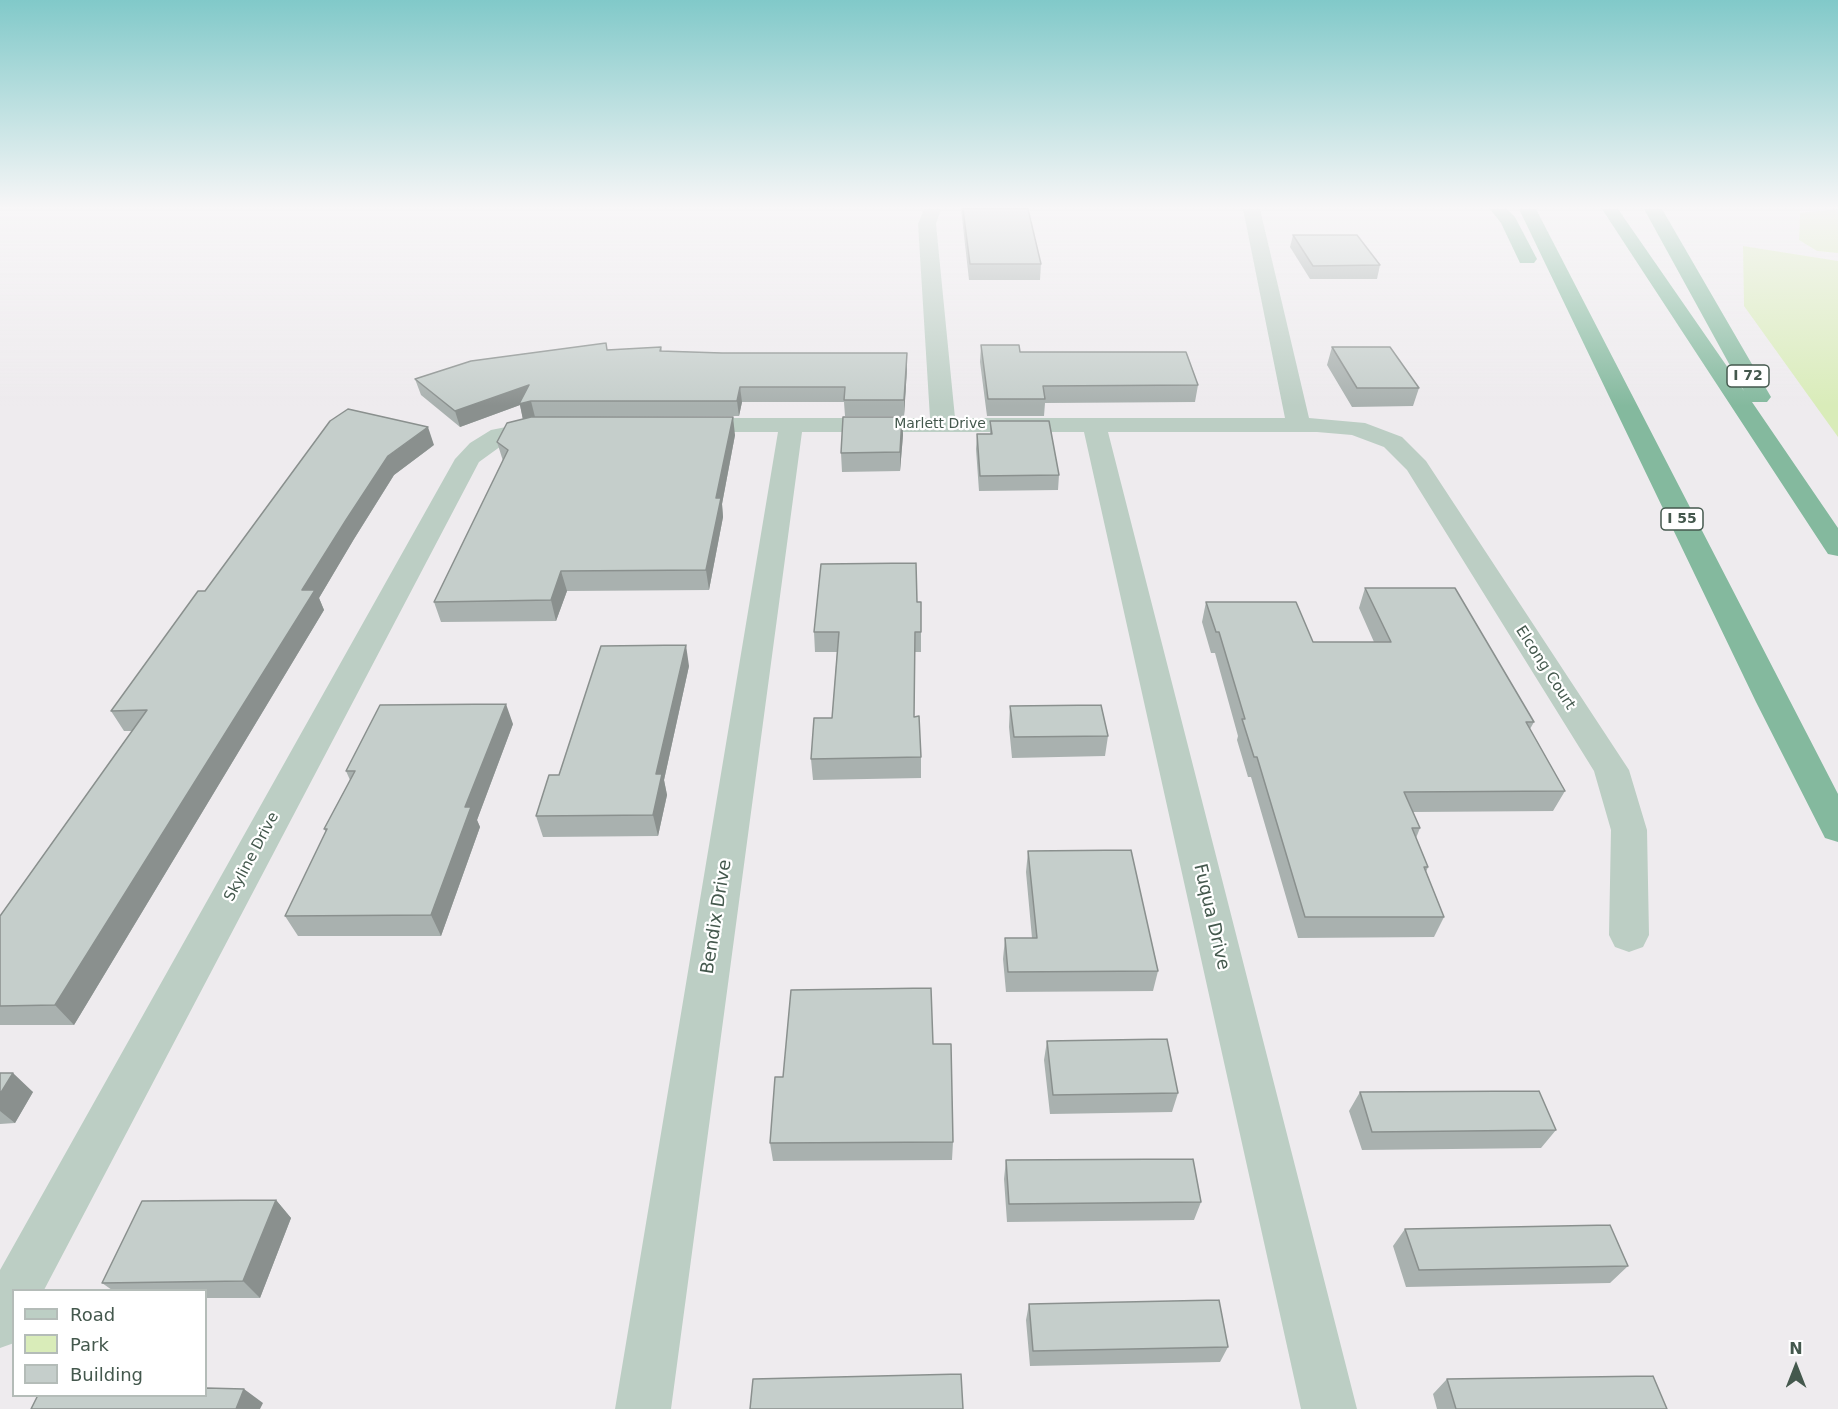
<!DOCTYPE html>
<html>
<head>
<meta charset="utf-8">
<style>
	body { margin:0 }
	#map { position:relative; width:1838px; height:1409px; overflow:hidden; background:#eeebee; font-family:"DejaVu Sans",sans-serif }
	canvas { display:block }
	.legend { position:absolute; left:12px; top:1289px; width:195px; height:108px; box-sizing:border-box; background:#fff; border:2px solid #b4bcb8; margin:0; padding:8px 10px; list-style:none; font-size:18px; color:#44584d }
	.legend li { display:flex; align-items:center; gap:12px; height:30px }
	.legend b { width:30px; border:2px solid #b4bcb8 }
	.north { position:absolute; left:1766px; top:1337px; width:60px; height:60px; -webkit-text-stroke:4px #fff; paint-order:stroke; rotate:0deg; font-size:16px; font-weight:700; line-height:24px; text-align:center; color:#44584d }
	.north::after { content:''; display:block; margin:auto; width:21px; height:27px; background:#44584d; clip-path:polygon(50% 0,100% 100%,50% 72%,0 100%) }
</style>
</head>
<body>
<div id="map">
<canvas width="1838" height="1409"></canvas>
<ul class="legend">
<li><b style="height:8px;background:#bccec4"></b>Road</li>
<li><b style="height:16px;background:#d9ecb9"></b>Park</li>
<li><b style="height:16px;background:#c5cecb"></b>Building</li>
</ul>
<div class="north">N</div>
</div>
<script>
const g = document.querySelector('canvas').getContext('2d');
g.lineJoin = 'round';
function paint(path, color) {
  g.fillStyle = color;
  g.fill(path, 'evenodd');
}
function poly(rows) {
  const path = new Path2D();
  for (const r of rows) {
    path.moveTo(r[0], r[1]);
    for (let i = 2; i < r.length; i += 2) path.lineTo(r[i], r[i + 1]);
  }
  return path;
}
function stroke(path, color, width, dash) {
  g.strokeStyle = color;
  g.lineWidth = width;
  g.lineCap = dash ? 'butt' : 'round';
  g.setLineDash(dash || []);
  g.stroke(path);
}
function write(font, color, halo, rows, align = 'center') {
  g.font = font + ' "DejaVu Sans",sans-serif';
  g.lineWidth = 4.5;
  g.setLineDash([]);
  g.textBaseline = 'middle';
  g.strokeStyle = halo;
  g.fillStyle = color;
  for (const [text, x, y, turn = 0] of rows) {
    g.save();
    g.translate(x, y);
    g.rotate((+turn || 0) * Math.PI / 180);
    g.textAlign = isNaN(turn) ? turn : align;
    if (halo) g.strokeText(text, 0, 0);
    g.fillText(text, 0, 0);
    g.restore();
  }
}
const green = poly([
	[1838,209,1838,253,1817,251,1799,240,1800,213],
	[1743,246,1838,261,1838,437,1744,306]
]);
const minor = poly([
	[924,209,941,209,936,224,955,418,1285,418,1243,209,1260,209,1309,418,1365,423,1402,437,1426,461,1629,770,1647,830,1649,935,1643,947,1629,952,1615,947,1609,935,1611,830,1594,771,1407,470,1384,447,1352,435,1317,432,1108,432,1357,1409,1301,1409,1084,432,802,432,671,1409,615,1409,778,432,690,432,681,430,678,425,681,420,690,418,930,418,918,224,924,209],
	[546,419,555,421,558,426,555,431,508,441,479,462,44,1290,14,1290,14,1343,0,1348,0,1270,455,459,470,443,491,430,546,419]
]);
const highway = poly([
	[1490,209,1507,209,1515,217,1537,259,1534,263,1520,263,1501,223,1490,209],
	[1519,209,1536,209,1838,794,1838,842,1825,838,1756,702,1519,209],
	[1602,209,1618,209,1744,391,1644,209,1662,209,1771,397,1767,402,1752,402,1838,528,1838,556,1828,554,1824,548,1602,209]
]);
const wall = poly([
	[961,209,1028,209,1041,264,1040,280,969,280],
	[1293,235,1380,265,1377,279,1310,279,1290,247],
	[981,345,1198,385,1195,402,1045,403,1044,416,987,416,980,362],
	[661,347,662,351,722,353,907,353,907,369,904,416,845,416,844,402,742,402,739,416,547,417,735,435,722,504,723,517,709,590,567,591,556,621,441,622,434,602,503,461,497,442,523,419,520,405,460,427,421,395,415,379,607,350],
	[1332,347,1419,388,1413,406,1352,407,1327,365],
	[902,417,903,435,900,471,842,472,841,453],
	[990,421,1059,475,1058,490,979,491,976,449,977,434,990,434],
	[434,445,394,475,354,539,319,598,324,610,74,1025,0,1025,0,916,132,731,124,731,111,711,205,591],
	[1365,588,1534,722,1530,729,1565,791,1553,811,1413,812,1420,828,1416,838,1428,867,1426,872,1444,917,1434,937,1298,938,1251,777,1248,777,1237,740,1238,736,1215,653,1211,653,1202,622,1206,602,1313,642,1374,642,1359,608],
	[917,602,921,602,921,652,915,652,914,717,921,757,921,778,813,780,811,759,832,718,837,652,815,652,814,632],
	[689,666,664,780,667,795,658,836,543,837,536,816,559,775],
	[1010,706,1108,736,1105,756,1012,758,1009,727],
	[513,724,477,820,480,827,441,936,298,936,285,916,326,832,324,829,350,780,346,771],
	[1028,851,1158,971,1153,991,1006,992,1003,959,1005,938,1032,938,1026,872],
	[1047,1041,1178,1093,1172,1112,1050,1114,1044,1060],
	[933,1044,953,1142,952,1160,773,1161,770,1143,783,1077],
	[0,1073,33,1092,15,1123,0,1124],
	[1360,1092,1556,1130,1541,1148,1362,1150,1349,1111],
	[1006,1160,1201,1202,1194,1220,1007,1222,1004,1179],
	[276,1200,291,1218,260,1298,206,1298,206,1290,112,1290,102,1283],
	[1405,1229,1628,1266,1610,1283,1406,1287,1393,1246],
	[1029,1304,1228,1347,1220,1362,1030,1366,1026,1320],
	[1447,1379,1667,1409,1437,1409,1433,1394]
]);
const shadedWall = poly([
	[907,353,907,369,904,416,904,400],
	[529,385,531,401,535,417,523,420,520,405,460,427,455,411],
	[740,387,742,402,739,416,737,401],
	[733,417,735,435,722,504,723,517,709,590,706,570,716,498],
	[902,417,903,435,900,471,900,452],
	[428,427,434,445,394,475,354,539,319,598,324,610,74,1025,55,1005,302,590,346,520,388,456],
	[561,571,567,591,556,621,551,600],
	[686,645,689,666,664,780,667,795,658,836,653,815,656,774],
	[506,704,513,724,477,820,480,827,441,936,431,915,465,807],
	[13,1073,33,1092,15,1123,0,1111,0,1094],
	[276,1200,291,1218,260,1298,243,1281],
	[244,1389,263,1403,260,1409,236,1409]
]);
const building = poly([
	[963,209,1028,209,1041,264,970,264,963,209],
	[1293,235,1357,235,1380,265,1313,266,1293,235],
	[606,343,607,350,661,347,660,351,722,353,907,353,904,400,844,400,845,387,740,387,737,401,531,401,519,404,529,385,455,411,415,379,471,361,606,343],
	[981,345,1019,345,1020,352,1186,352,1198,385,1043,386,1045,399,988,399,981,345],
	[1332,347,1390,347,1419,388,1357,388,1332,347],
	[348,409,428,427,388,456,346,520,302,590,315,590,55,1005,0,1006,0,916,147,710,111,711,198,591,205,591,330,421,348,409],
	[531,417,733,417,716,498,721,498,706,570,561,571,551,600,434,602,508,450,497,442,507,423,531,417],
	[843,417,902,417,900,452,841,453,843,417],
	[990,421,1049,421,1059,475,980,476,977,434,992,434,990,421],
	[916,563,917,602,921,602,921,632,915,632,914,717,919,716,921,757,811,759,814,718,832,718,839,632,814,632,821,564,916,563],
	[1365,588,1455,588,1534,722,1526,722,1565,791,1404,792,1420,828,1412,828,1428,867,1424,867,1444,917,1305,917,1257,757,1254,757,1242,719,1245,719,1219,632,1216,632,1206,602,1296,602,1313,642,1391,642,1365,588],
	[686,645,656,774,662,774,653,815,536,816,549,775,559,775,601,646,686,645],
	[506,704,465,807,471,807,431,915,285,916,327,829,324,829,355,771,346,771,380,705,506,704],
	[1101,705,1108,736,1014,737,1010,706,1101,705],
	[1131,850,1158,971,1008,972,1005,938,1037,938,1028,851,1131,850],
	[931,988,933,1044,951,1044,953,1142,770,1143,775,1077,783,1077,791,990,931,988],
	[1167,1039,1178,1093,1053,1095,1047,1041,1167,1039],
	[0,1073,13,1073,0,1094,0,1073],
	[1539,1091,1556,1130,1372,1132,1360,1092,1539,1091],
	[1193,1159,1201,1202,1009,1204,1006,1160,1193,1159],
	[276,1200,243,1281,102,1283,142,1201,276,1200],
	[1610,1225,1628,1266,1419,1270,1405,1229,1610,1225],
	[1219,1300,1228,1347,1033,1351,1029,1304,1219,1300],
	[961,1374,963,1409,750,1409,753,1379,961,1374],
	[1653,1376,1667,1409,1456,1409,1447,1379,1653,1376],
	[206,1388,244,1389,236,1409,31,1409,38,1395,206,1395,206,1388]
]);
const shields = [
	[1748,376,42],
	[1682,519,42]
];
const shieldNames = [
	["I 72",1748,376],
	["I 55",1682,519]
];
const farStreetnames = [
	["Marlett Drive",940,424]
];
const streetNames = [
	["Elcong Court",1545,668,57],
	["Skyline Drive",252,857,-62]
];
const nearStreetnames = [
	["Bendix Drive",717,917,-81],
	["Fuqua Drive",1211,917,77]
];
paint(green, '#d9ecb9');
paint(minor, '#bccec4');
paint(highway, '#84b99e');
paint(wall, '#a9b1af');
paint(shadedWall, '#8a908e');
paint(building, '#c5cecb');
stroke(building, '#8a908e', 1.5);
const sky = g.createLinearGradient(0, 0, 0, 406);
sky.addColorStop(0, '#81c9c9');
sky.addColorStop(0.51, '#f7f6f7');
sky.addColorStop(1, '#f7f6f700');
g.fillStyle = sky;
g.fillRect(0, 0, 1838, 406);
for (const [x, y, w] of shields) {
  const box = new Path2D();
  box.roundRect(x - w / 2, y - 11, w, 22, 4.5);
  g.fillStyle = '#fff';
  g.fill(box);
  stroke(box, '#44584d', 1.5);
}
write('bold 14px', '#44584d', null, shieldNames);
write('14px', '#44584d', '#fff', farStreetnames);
write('15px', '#44584d', '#fff', streetNames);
write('18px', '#44584d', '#fff', nearStreetnames);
</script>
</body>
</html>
